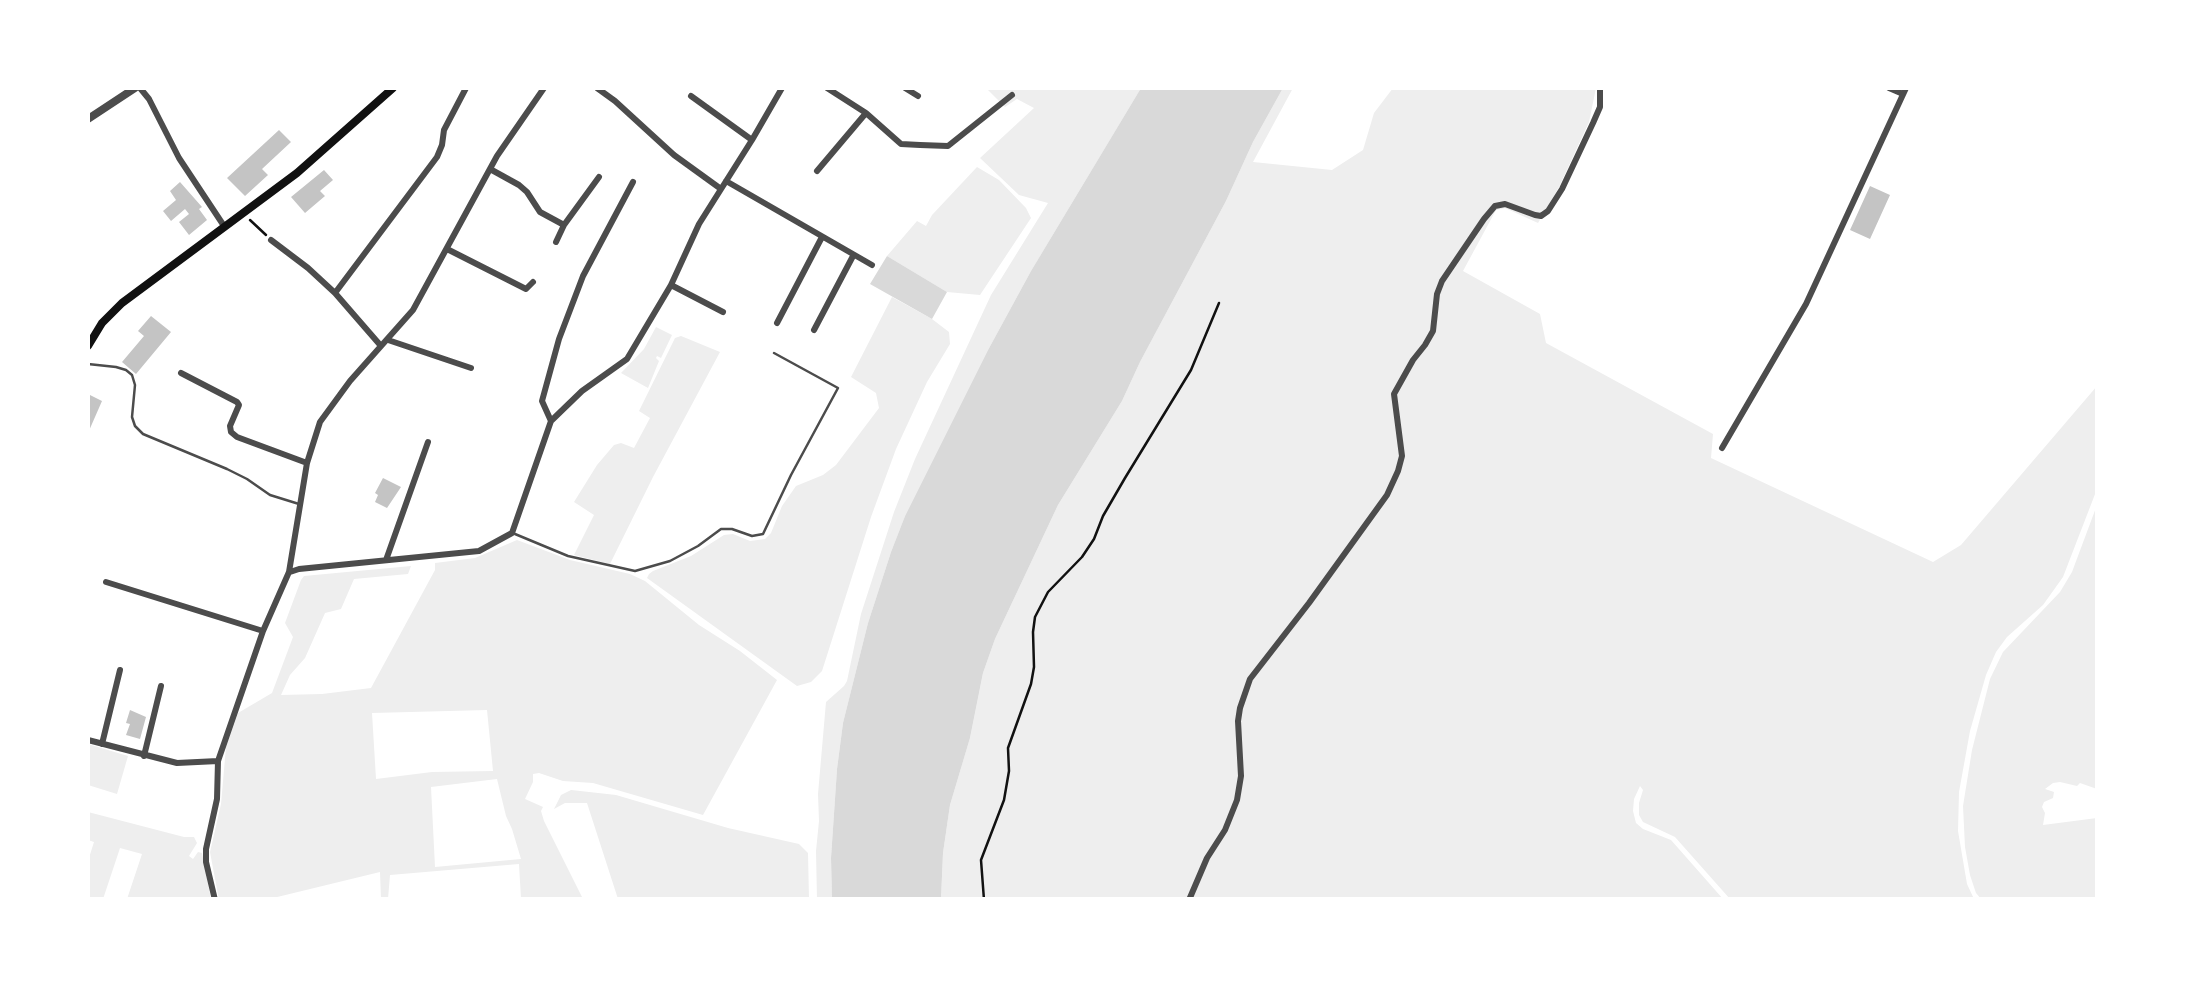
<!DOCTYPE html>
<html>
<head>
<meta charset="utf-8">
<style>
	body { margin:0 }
	#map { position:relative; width:2185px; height:987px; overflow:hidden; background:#fff; font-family:Helvetica,sans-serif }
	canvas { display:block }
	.frame { position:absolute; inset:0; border:90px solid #fff; pointer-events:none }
</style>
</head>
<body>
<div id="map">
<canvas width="2185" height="987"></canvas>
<div class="frame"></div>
</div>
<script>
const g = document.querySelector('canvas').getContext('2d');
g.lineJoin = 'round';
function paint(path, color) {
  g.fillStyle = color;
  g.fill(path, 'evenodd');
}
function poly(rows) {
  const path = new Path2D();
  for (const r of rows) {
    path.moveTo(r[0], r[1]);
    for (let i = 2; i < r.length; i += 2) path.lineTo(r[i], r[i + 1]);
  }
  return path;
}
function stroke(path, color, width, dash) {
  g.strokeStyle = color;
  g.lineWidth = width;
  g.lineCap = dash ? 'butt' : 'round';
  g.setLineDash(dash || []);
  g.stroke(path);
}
const green = poly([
	[986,88,1141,88,1031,271,988,350,905,516,891,552,868,623,843,723,837,769,831,858,832,899,817,900,816,851,819,821,818,794,826,702,844,686,847,681,861,614,894,512,915,459,991,295,1048,203,1019,195,980,158,1034,108,1017,99,1005,107],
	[1283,88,1293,88,1253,162,1332,170,1363,150,1374,113,1393,88,1596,88,1589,122,1559,187,1538,223,1505,208,1496,210,1463,271,1540,314,1546,343,1713,434,1711,458,1933,562,1961,545,2097,386,2097,489,2063,577,2043,605,2007,637,1996,652,1986,675,1970,731,1959,792,1958,831,1967,884,1974,899,1730,899,1675,837,1643,822,1639,815,1639,803,1643,790,1640,786,1634,799,1633,811,1636,823,1643,829,1671,840,1723,899,941,900,943,853,950,805,970,738,983,673,995,639,1058,505,1122,401,1140,362,1226,201,1253,142],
	[977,167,999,180,1026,208,1031,218,980,295,947,292,887,256,917,221,926,226,932,215],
	[892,297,932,319,949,332,950,344,927,382,896,449,871,517,822,671,811,682,797,686,647,578,649,574,653,571,691,556,724,535,733,534,750,541,765,539,771,533,782,506,796,486,823,475,836,465,879,408,876,393,851,377],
	[656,327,672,335,661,358,657,356,656,358,659,361,648,388,621,373,644,349],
	[681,336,720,352,653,477,610,564,574,555,594,515,574,502,597,465,614,445,621,443,634,448,650,418,639,411,675,338],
	[2097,505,2097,789,2080,783,2077,786,2060,782,2053,783,2045,789,2054,792,2053,798,2044,802,2042,807,2045,813,2043,825,2097,818,2097,899,1981,899,1976,893,1970,875,1965,847,1963,806,1972,750,1990,679,2003,652,2060,592,2072,572],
	[517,540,570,560,630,574,645,581,699,625,740,651,777,680,703,815,593,783,563,781,539,773,533,774,533,782,525,799,543,807,541,811,544,821,583,899,521,899,519,864,390,875,388,899,381,899,380,872,269,899,219,900,210,852,221,804,226,747,238,713,272,693,293,637,285,623,301,580,304,576,411,566,408,574,354,579,341,609,325,613,305,658,290,675,281,695,322,694,371,688,435,570,435,563,475,558],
	[487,710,493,771,432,772,376,779,372,713],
	[497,779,506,816,512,829,521,859,435,867,431,787],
	[88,744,128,756,117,794,88,785],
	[571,790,616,795,728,828,799,844,808,853,809,899,618,899,587,803,565,803,554,809,561,795],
	[88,812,184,837,194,837,197,843,189,856,193,859,198,852,202,853,211,899,127,899,142,854,120,848,103,899,88,899,88,861,94,842,88,840]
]);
const water = poly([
	[1141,88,1283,88,1253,142,1226,201,1140,362,1122,401,1058,505,995,639,983,673,970,738,950,805,943,853,941,899,832,899,831,858,837,769,843,723,868,623,891,552,905,516,988,350,1031,271],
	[887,256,947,292,932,319,870,284]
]);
const building = poly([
	[279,130,291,142,262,169,268,175,245,196,227,178],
	[324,170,333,180,320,191,325,196,305,213,291,197],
	[180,182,202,207,199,209,207,220,189,235,179,222,189,214,185,209,171,221,163,211,176,200,170,191],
	[1870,186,1890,195,1870,239,1850,230],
	[151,316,171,332,136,374,122,362,144,336,138,331],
	[90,395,102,401,88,433,88,400],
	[383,478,401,487,387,508,375,502,378,495,375,493],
	[130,710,146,717,140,739,126,735,130,724,126,723]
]);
const path = poly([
	[250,220,266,235],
	[984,900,981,860,1004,800,1009,771,1008,748,1031,684,1034,667,1033,632,1035,617,1048,592,1082,557,1094,539,1103,516,1125,478,1191,370,1219,303]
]);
const service = poly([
	[88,364,116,367,126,370,132,375,135,385,132,417,135,426,143,434,227,469,247,479,270,495,299,504],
	[515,534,568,556,635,571,670,561,698,546,721,529,732,529,752,536,763,534,791,475,838,388,774,353]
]);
const minor = poly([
	[140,88,149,99,179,158,224,226],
	[597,88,615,101,674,155,721,189],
	[827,88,866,113,901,144,920,145,948,146,1012,95],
	[905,88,918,96],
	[1889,88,1903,94],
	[691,96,752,140],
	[490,169,519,185,527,192,540,212,564,225],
	[817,171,866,113],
	[726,181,872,265],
	[271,240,308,268,335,293,381,346],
	[556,242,564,225,599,177],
	[447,249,526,289,533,282],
	[671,285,723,312],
	[335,293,437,157,442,145,444,130,466,88],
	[777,323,822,237],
	[814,330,853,256],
	[388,340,471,368],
	[181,373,237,402,239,405,230,426,231,432,237,437,307,463],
	[551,421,542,401,559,339,583,276,633,182],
	[1722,448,1806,304,1906,88],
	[386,560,428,442],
	[290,572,299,569,479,551,512,533,551,421,582,391,627,359,671,285,699,224,752,140,782,88],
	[106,582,263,631],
	[88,740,177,763,218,761],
	[102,744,120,670],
	[144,756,161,686],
	[215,900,206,862,206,849,217,799,218,761,263,631,289,572,307,463,320,422,350,381,413,310,497,156,544,88],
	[1189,900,1207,858,1225,830,1237,800,1241,776,1238,721,1240,708,1250,679,1309,603,1387,495,1398,471,1402,456,1394,394,1413,360,1425,345,1433,331,1437,294,1442,281,1484,219,1495,206,1505,204,1535,215,1541,216,1548,211,1562,189,1593,123,1600,107,1600,88]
]);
const tertiary = poly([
	[88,119,135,88]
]);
const secondary = poly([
	[88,346,102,323,122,303,297,173,393,88]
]);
paint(green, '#eee');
paint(water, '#d9d9d9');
paint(building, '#c4c4c4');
stroke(path, '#111', 2.5);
stroke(service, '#4c4c4c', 2.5);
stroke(minor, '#4c4c4c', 6);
stroke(tertiary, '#4c4c4c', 8);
stroke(secondary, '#111', 8);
</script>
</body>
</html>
